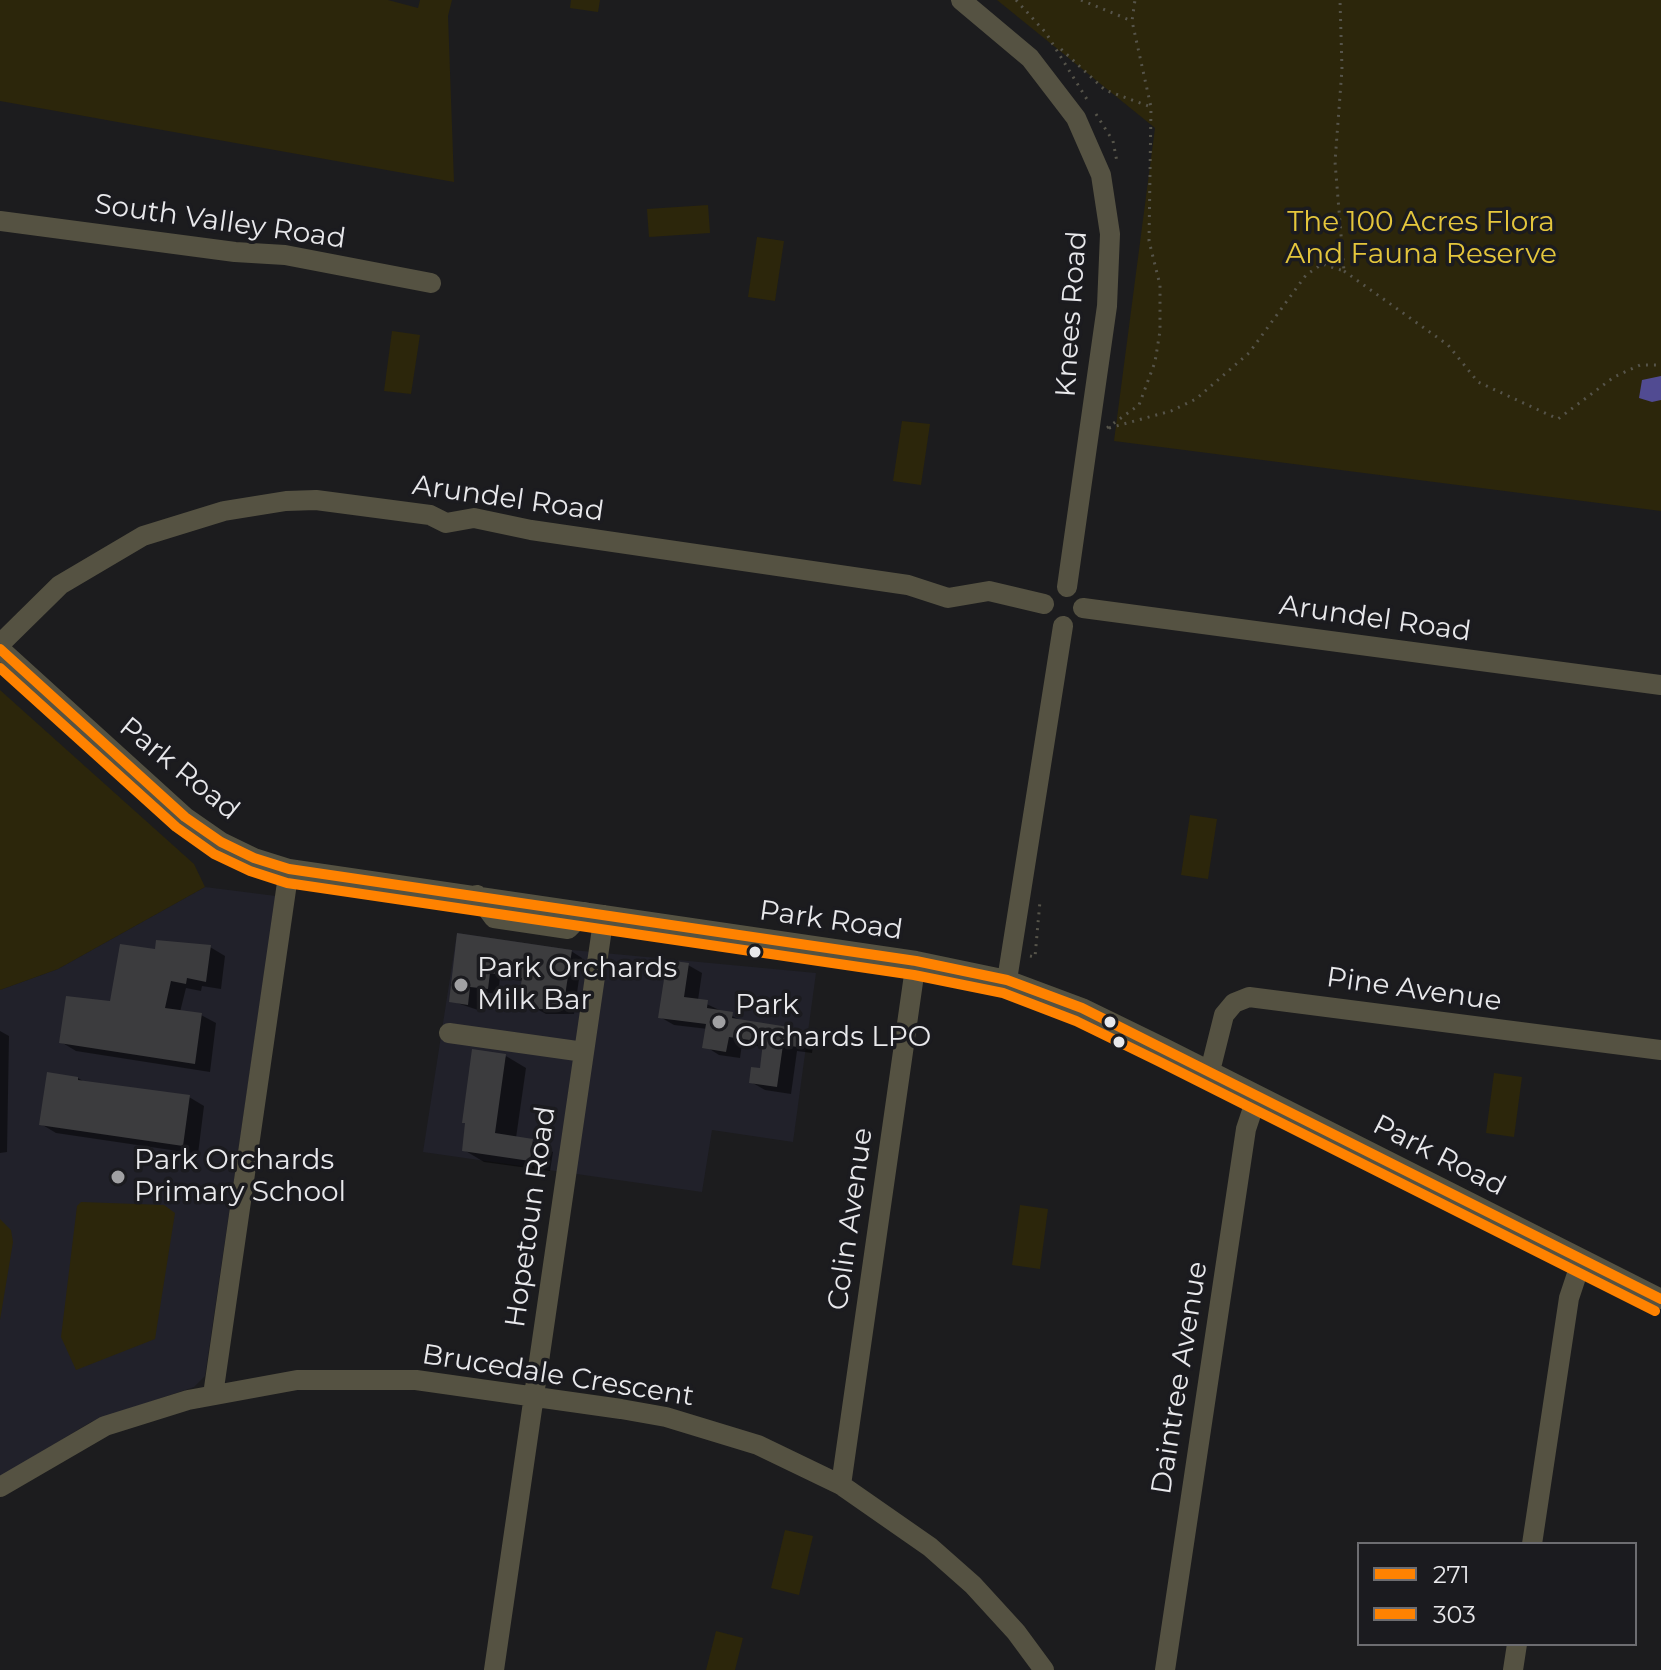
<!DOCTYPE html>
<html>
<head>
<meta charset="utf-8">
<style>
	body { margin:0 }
	#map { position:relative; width:1661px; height:1670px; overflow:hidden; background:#1c1c1e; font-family:Montserrat,sans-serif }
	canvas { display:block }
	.legend { position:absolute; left:1357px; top:1542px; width:280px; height:104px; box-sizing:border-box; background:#1b1b1f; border:2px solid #6d6d71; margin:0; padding:10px 14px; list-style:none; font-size:24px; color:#e8e8eb }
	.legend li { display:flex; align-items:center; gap:16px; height:40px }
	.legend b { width:40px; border:2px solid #6d6d71 }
</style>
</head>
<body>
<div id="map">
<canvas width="1661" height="1670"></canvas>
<ul class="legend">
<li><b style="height:10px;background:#ff8200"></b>271</li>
<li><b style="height:10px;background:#ff8200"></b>303</li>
</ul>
</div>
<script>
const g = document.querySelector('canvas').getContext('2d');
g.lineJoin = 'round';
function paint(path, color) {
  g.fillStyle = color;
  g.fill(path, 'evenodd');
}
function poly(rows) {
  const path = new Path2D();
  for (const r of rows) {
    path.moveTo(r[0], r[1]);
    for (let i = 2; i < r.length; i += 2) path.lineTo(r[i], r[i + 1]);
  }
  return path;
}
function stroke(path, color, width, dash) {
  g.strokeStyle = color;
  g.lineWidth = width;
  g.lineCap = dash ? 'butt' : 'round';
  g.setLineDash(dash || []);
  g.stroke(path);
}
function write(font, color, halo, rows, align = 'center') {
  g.font = font + ' Montserrat,sans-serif';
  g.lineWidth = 7;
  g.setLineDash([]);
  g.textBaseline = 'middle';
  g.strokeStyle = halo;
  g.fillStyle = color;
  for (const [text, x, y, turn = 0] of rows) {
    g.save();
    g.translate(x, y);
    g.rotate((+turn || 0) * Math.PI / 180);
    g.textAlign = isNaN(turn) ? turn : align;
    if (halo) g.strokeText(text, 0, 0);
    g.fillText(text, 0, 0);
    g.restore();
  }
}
const built = poly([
	[205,887,276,896,205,1376,194,1387,91,1422,0,1477,0,990,58,969],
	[457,933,572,950,816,973,793,1142,712,1130,702,1192,423,1152]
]);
const green = poly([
	[0,0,388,0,418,8,420,0,452,0,448,16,454,182,0,101],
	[571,0,600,0,598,12,570,8],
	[997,0,1661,0,1661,511,1114,441,1155,128],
	[708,205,710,233,649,237,647,209],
	[757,237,784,241,775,301,748,297],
	[392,331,420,335,411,394,384,391],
	[902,421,930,424,921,485,893,481],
	[0,690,194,864,205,887,58,969,0,990],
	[1190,815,1217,819,1208,879,1181,875],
	[1494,1073,1522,1077,1514,1137,1486,1133],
	[81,1202,164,1205,175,1213,155,1339,76,1370,61,1337,77,1206],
	[1020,1205,1048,1209,1040,1269,1012,1265],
	[0,1219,11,1230,13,1242,0,1320],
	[785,1530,813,1536,799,1595,771,1588],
	[716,1631,743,1638,735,1670,706,1670]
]);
const water = poly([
	[1661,376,1661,400,1652,402,1639,398,1642,380]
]);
const shadow = poly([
	[459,935,571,951,582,958,574,1014,546,1014,535,1008,536,1003,521,996,523,981,500,978,498,994,481,992,478,1010,451,1001],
	[210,947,225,956,221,989,202,986,201,991,186,988,180,1012,201,1015,216,1023,210,1072,76,1051,61,1042,112,1004,157,952],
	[688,965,702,973,698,1000,747,1023,800,1030,814,1039,812,1053,797,1051,791,1094,765,1090,751,1082,762,1070,765,1047,742,1044,740,1058,719,1055,705,1046,708,1029,674,1025,660,1017],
	[0,1031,9,1036,7,1152,0,1153],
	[506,1056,526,1068,516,1138,532,1141,553,1152,550,1171,484,1162,464,1150],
	[78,1078,86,1083,189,1097,204,1106,198,1154,56,1133,41,1124]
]);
const building = poly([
	[457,933,572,950,563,1009,533,1009,534,1000,519,997,522,978,490,973,488,989,470,987,468,1005,449,1002],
	[156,940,211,945,206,982,187,978,186,984,171,981,165,1008,202,1013,195,1064,59,1043,66,996,110,1001,120,944,155,949],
	[667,960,689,963,684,997,708,1000,707,1008,733,1012,732,1018,801,1029,798,1047,783,1045,777,1087,749,1083,751,1067,760,1068,763,1042,729,1037,726,1052,702,1048,706,1024,658,1018],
	[472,1049,506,1054,495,1133,533,1139,530,1161,462,1151,465,1123,462,1123],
	[47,1072,78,1077,78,1080,190,1095,183,1146,39,1125]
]);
const path = poly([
	[1016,0,1046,33,1088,101],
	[1081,0,1132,21],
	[1061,49,1105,90,1151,107],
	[1096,114,1113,141,1117,162],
	[1344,271,1448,345,1478,382,1558,419,1614,377,1640,365,1661,365],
	[1107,428,1139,405,1155,362,1160,331,1160,285,1149,241,1151,107,1132,21,1135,0],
	[1109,428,1171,411,1196,399,1249,353,1306,275,1322,264,1344,271,1335,162,1342,69,1340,0],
	[1030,956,1035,957,1040,901]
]);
const minor = poly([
	[961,0,1030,58,1076,118,1101,175,1110,234,1107,306,1067,587],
	[0,221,235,252,285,255,431,283],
	[1083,608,1661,685],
	[0,644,60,585,143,536,224,511,286,501,316,500,430,515,446,523,474,518,531,530,908,585,948,598,989,591,1044,604],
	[0,649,185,817,221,842,254,858,289,869,916,961,1007,980,1082,1008,1164,1048,1661,1299],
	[477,895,494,918,568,929,585,912],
	[1007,980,1063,626],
	[449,1033,584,1052],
	[1210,1071,1224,1015,1234,1003,1249,997,1661,1050],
	[213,1395,289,869],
	[841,1485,916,961],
	[0,1487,105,1426,188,1400,297,1380,416,1380,621,1409,666,1417,758,1445,841,1485,930,1547,973,1585,1016,1632,1044,1670],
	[1532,1544,1569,1298,1582,1259],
	[494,1670,604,915],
	[1165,1670,1246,1129,1257,1096],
	[1513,1670,1517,1644]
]);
const bus1 = poly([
	[0,649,185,817,221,842,254,858,289,869,916,961,1007,980,1082,1008,1661,1299]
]);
const bus2 = poly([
	[0,668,176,827,214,854,250,871,287,883,914,975,1003,993,1076,1021,1158,1061,1655,1311]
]);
const markers = [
	[755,952,7,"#e8e8eb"],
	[461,985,8,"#a1a1a3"],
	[719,1022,8,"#a1a1a3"],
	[1110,1022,7,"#e8e8eb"],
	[1119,1042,7,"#e8e8eb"],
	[118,1177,8,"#a1a1a3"]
];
const streetNames = [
	["South Valley Road",220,222,8],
	["Knees Road",1072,314,-86],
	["Arundel Road",508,499,8],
	["Arundel Road",1375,619,8],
	["Park Road",179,769,39],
	["Park Road",831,921,8],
	["Pine Avenue",1414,990,8],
	["Park Road",1439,1156,27],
	["Hopetoun Road",531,1217,-82],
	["Colin Avenue",851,1219,-82],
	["Brucedale Crescent",558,1376,9],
	["Daintree Avenue",1180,1378,-81]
];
const parkNames = [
	["The 100 Acres Flora",1421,223],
	["And Fauna Reserve",1421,255]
];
const poiNames = [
	["Park Orchards",477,969],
	["Milk Bar",477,1001],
	["Park",735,1006],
	["Orchards LPO",735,1038],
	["Park Orchards",134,1161],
	["Primary School",134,1193]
];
paint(built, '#21212a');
paint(green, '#2c260b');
paint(water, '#514b92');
paint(shadow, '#0007');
paint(building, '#3c3c3e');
stroke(path, '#56544a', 3, [2, 6]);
stroke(minor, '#555242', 20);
stroke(bus1, '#ff8200', 10);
stroke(bus2, '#ff8200', 10);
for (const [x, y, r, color] of markers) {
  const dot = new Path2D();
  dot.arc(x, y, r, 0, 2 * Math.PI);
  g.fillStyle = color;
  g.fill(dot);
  stroke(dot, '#1b1b1f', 3);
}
write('28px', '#e8e8eb', '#1b1b1f', streetNames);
write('28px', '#e4c63c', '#1b1b1f', parkNames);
write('28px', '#e8e8eb', '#1b1b1f', poiNames, 'left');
</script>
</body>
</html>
